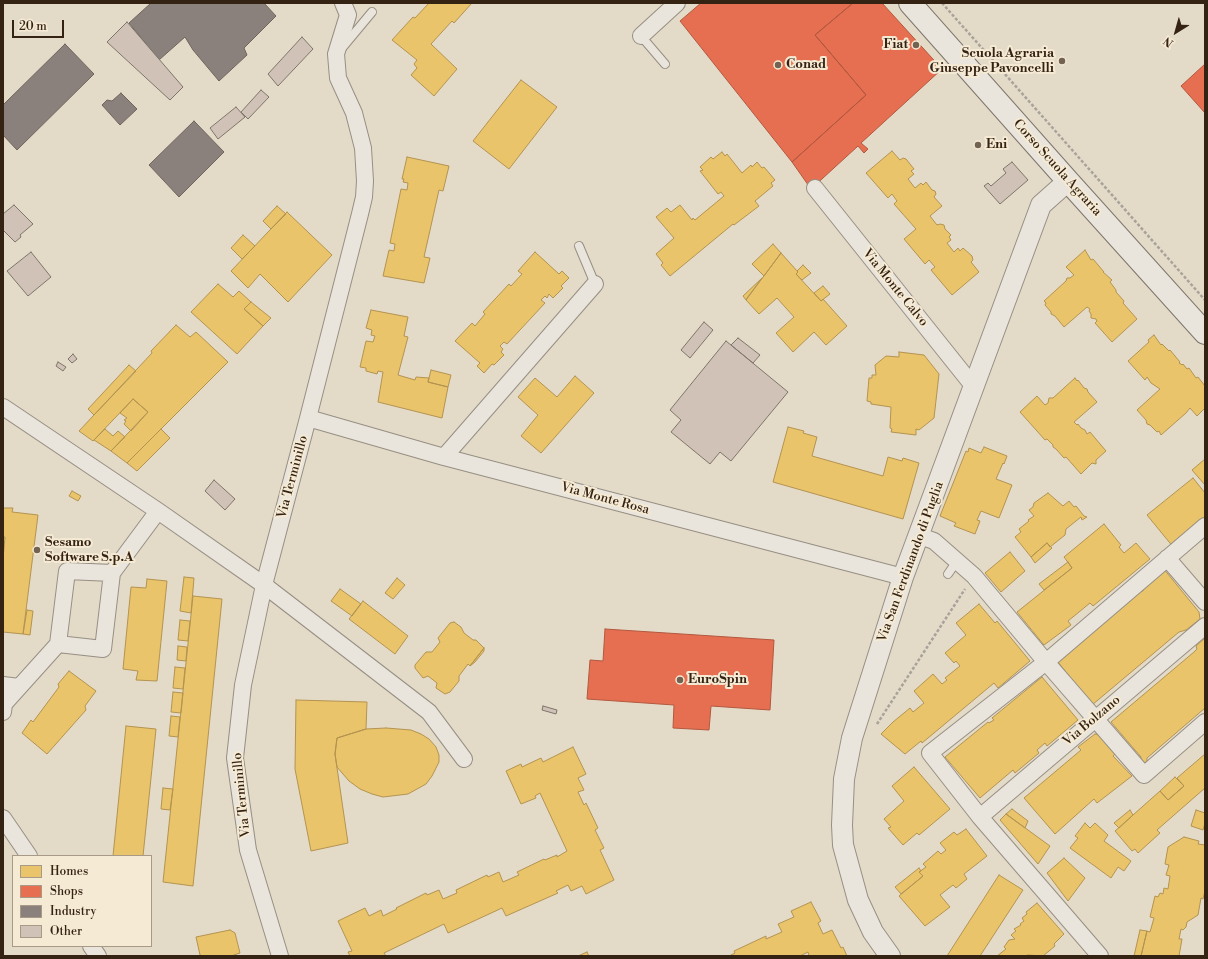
<!DOCTYPE html>
<html>
<head>
<meta charset="utf-8">
<style>
	body { margin:0 }
	#map { position:relative; width:1208px; height:959px; overflow:hidden; background:#e4dac8; font-family:"Libre Bodoni",serif }
	canvas { display:block }
	.frame { position:absolute; inset:0; border:4px solid #342213; pointer-events:none }
	.legend { position:absolute; left:12px; top:855px; width:140px; height:92px; box-sizing:border-box; background:#f5ead4; border:1px solid #a89a87; margin:0; padding:5px 7px; list-style:none; font-size:12px; color:#342213 }
	.legend li { display:flex; align-items:center; gap:8px; height:20px }
	.legend b { width:20px; border:1px solid #a89a87 }
	.north { position:absolute; left:1156px; top:12px; width:40px; height:40px; -webkit-text-stroke:3px #f5ead4; paint-order:stroke; rotate:217deg; font-size:11px; font-weight:700; line-height:16px; text-align:center; color:#342213 }
	.north::after { content:''; display:block; margin:auto; width:14px; height:18px; background:#342213; clip-path:polygon(50% 0,100% 100%,50% 72%,0 100%) }
	.scale { position:absolute; left:12px; top:20px; width:52px; height:18px; box-sizing:border-box; border:2px solid #342213; border-top:0; padding-left:5px; font-size:12px; line-height:14px; white-space:nowrap; color:#342213; -webkit-text-stroke:3px #f5ead4; paint-order:stroke }
</style>
</head>
<body>
<div id="map">
<canvas width="1208" height="959"></canvas>
<div class="frame"></div>
<ul class="legend">
<li><b style="height:11px;background:#e9c46a"></b>Homes</li>
<li><b style="height:11px;background:#e76f51"></b>Shops</li>
<li><b style="height:11px;background:#8a817c"></b>Industry</li>
<li><b style="height:11px;background:#d1c2b7"></b>Other</li>
</ul>
<div class="north">N</div>
<div class="scale">20 m</div>
</div>
<script>
const g = document.querySelector('canvas').getContext('2d');
g.lineJoin = 'round';
function paint(path, color) {
  g.fillStyle = color;
  g.fill(path, 'evenodd');
}
function poly(rows) {
  const path = new Path2D();
  for (const r of rows) {
    path.moveTo(r[0], r[1]);
    for (let i = 2; i < r.length; i += 2) path.lineTo(r[i], r[i + 1]);
  }
  return path;
}
function stroke(path, color, width, dash) {
  g.strokeStyle = color;
  g.lineWidth = width;
  g.lineCap = dash ? 'butt' : 'round';
  g.setLineDash(dash || []);
  g.stroke(path);
}
function write(font, color, halo, rows, align = 'center') {
  g.font = font + ' "Libre Bodoni",serif';
  g.lineWidth = 4;
  g.setLineDash([]);
  g.textBaseline = 'middle';
  g.strokeStyle = halo;
  g.fillStyle = color;
  for (const [text, x, y, turn = 0] of rows) {
    g.save();
    g.translate(x, y);
    g.rotate((+turn || 0) * Math.PI / 180);
    g.textAlign = isNaN(turn) ? turn : align;
    if (halo) g.strokeText(text, 0, 0);
    g.fillText(text, 0, 0);
    g.restore();
  }
}
const homes = poly([
	[429,3,472,3,454,23,452,21,431,44,457,69,434,96,411,75,417,68,414,64,417,60,392,40,413,17,415,18,429,3],
	[521,80,557,107,509,169,473,141,521,80],
	[892,151,900,160,903,158,906,159,914,169,911,171,914,174,908,179,915,188,921,183,923,185,926,182,932,190,935,191,936,194,934,197,942,206,930,216,937,225,940,224,944,225,945,229,951,235,949,237,951,240,947,243,954,252,958,248,960,251,963,248,972,256,973,260,971,262,979,272,952,295,931,270,935,267,929,260,925,264,904,239,916,229,894,204,897,201,892,194,888,198,866,173,892,151],
	[722,152,725,156,727,154,742,173,751,165,752,167,757,162,762,168,764,167,775,180,771,183,773,186,755,201,759,206,734,225,733,224,670,276,661,265,663,263,656,254,674,238,656,217,667,208,671,212,680,205,692,220,693,218,695,220,724,196,721,192,718,194,700,171,703,170,700,167,711,157,713,159,722,152],
	[407,157,449,166,443,191,439,190,424,257,430,258,424,283,383,276,389,250,394,251,395,244,390,243,401,189,407,190,408,183,403,182,404,179,402,179,407,157],
	[277,206,286,214,271,229,263,221,277,206],
	[287,212,332,255,288,302,260,274,248,288,231,271,287,212],
	[243,235,255,246,242,259,231,248,243,235],
	[773,244,781,253,764,276,752,264,773,244],
	[1085,250,1091,260,1093,259,1104,272,1103,272,1112,280,1110,282,1116,290,1116,292,1124,301,1123,303,1137,319,1112,342,1095,323,1097,321,1096,319,1091,318,1091,314,1089,311,1090,309,1087,307,1064,327,1055,316,1051,314,1051,312,1045,305,1046,303,1044,301,1066,281,1067,278,1070,278,1074,275,1066,267,1085,250],
	[535,252,559,274,562,271,569,278,561,286,563,288,553,298,549,294,547,298,545,296,541,300,545,303,507,344,504,342,500,346,503,349,501,352,504,355,494,365,492,364,484,373,477,366,480,363,455,341,472,323,475,326,485,314,483,312,509,284,511,286,522,274,518,271,535,252],
	[781,253,798,272,796,274,821,301,823,299,847,326,826,345,814,332,793,352,776,333,794,317,777,298,759,314,746,300,781,253],
	[803,265,811,273,802,280,796,274,798,272,797,271,803,265],
	[762,278,747,298,746,300,743,296,762,278],
	[218,284,233,297,239,291,251,302,244,309,263,326,237,354,191,312,218,284],
	[823,286,830,294,821,301,814,293,823,286],
	[251,302,271,318,263,326,244,309,251,302],
	[371,310,408,317,404,336,408,337,398,375,415,380,416,377,429,378,428,382,448,387,442,418,378,402,383,372,378,371,377,374,366,371,366,368,360,367,366,341,373,342,375,336,371,335,372,330,366,328,371,310],
	[176,325,190,337,196,332,228,362,127,463,111,451,148,412,133,399,93,441,79,431,152,353,151,351,176,325],
	[1154,335,1161,345,1162,344,1169,351,1170,350,1180,362,1179,363,1181,364,1182,365,1183,364,1187,369,1189,368,1196,378,1198,377,1205,386,1205,408,1197,416,1190,408,1186,413,1161,435,1159,431,1157,432,1150,425,1147,424,1146,420,1137,410,1160,389,1151,383,1147,377,1145,380,1128,361,1149,342,1148,340,1154,335],
	[899,352,924,355,939,374,934,418,919,430,916,429,916,435,891,432,892,429,890,428,891,407,871,404,871,402,867,401,869,378,872,378,872,375,876,375,875,365,886,356,899,357,899,352],
	[129,365,136,371,94,415,88,409,129,365],
	[431,370,451,375,448,387,428,382,431,370],
	[575,376,594,393,541,453,521,436,538,415,518,397,535,378,557,397,575,376],
	[1075,378,1077,381,1078,380,1084,388,1087,389,1088,392,1097,402,1074,422,1077,425,1078,424,1081,428,1085,430,1087,434,1090,432,1106,451,1096,460,1096,464,1092,463,1081,474,1066,457,1064,458,1056,449,1053,447,1053,445,1047,439,1045,440,1020,412,1037,396,1045,405,1048,403,1049,398,1053,398,1075,378],
	[133,399,148,412,131,431,124,424,126,421,124,420,127,418,120,413,133,399],
	[788,427,804,431,803,433,817,437,812,456,883,476,888,457,902,461,903,458,919,463,903,519,773,482,788,427],
	[105,429,113,436,118,431,125,437,111,451,94,440,105,429],
	[161,429,170,438,137,471,127,463,161,429],
	[984,447,1007,456,1004,464,1003,463,996,479,1012,485,999,518,981,511,977,520,980,521,975,534,954,526,956,523,940,516,966,451,968,452,969,448,981,453,984,447],
	[1205,459,1205,485,1192,470,1205,459],
	[1193,478,1205,493,1205,523,1174,548,1147,515,1193,478],
	[72,491,81,496,78,501,69,496,72,491],
	[1048,493,1063,506,1069,501,1074,507,1076,506,1084,516,1087,517,1082,520,1081,517,1066,529,1065,535,1050,547,1047,543,1031,557,1015,537,1021,532,1019,529,1029,521,1028,520,1034,516,1029,510,1033,507,1034,503,1048,493],
	[3,508,13,508,12,512,38,515,23,634,3,632,3,559,5,537,3,537,3,508],
	[1104,524,1121,545,1119,547,1124,553,1136,543,1150,559,1093,606,1090,603,1068,621,1071,625,1044,645,1017,612,1072,568,1064,557,1104,524],
	[1047,543,1052,548,1035,563,1031,557,1047,543],
	[1010,552,1025,571,1001,592,985,573,1010,552],
	[1068,562,1072,568,1044,590,1039,584,1068,562],
	[1163,568,1199,612,1200,619,1186,630,1179,632,1092,705,1058,662,1133,592,1143,591,1145,581,1163,568],
	[184,577,194,578,191,613,180,611,184,577],
	[397,578,405,585,393,599,385,593,397,578],
	[147,579,167,581,157,681,136,680,138,671,123,669,131,587,146,588,147,579],
	[340,589,361,604,352,616,331,601,340,589],
	[193,596,222,599,193,886,163,882,193,596],
	[363,601,408,636,395,654,349,619,363,601],
	[979,604,995,623,997,621,1030,661,998,688,994,683,922,743,921,741,905,754,881,734,893,722,910,708,913,712,924,703,914,691,933,674,942,684,947,680,945,678,960,666,956,661,954,663,945,653,966,635,956,623,979,604],
	[27,610,33,611,30,635,23,634,27,610],
	[180,620,190,621,188,641,178,640,180,620],
	[454,622,461,627,464,633,473,640,476,640,484,648,470,666,468,664,459,676,459,681,450,692,445,694,436,688,437,683,428,676,423,678,415,668,415,665,426,652,432,652,440,642,438,638,450,623,454,622],
	[1205,638,1205,708,1147,758,1147,762,1143,763,1141,760,1141,757,1111,722,1194,652,1197,649,1196,646,1205,638],
	[178,646,187,647,186,661,177,660,178,646],
	[484,648,484,651,475,662,470,666,484,648],
	[175,667,185,668,183,689,173,688,175,667],
	[69,671,96,691,85,706,86,710,47,754,22,733,31,720,33,722,59,687,58,684,69,671],
	[1042,677,1078,720,1047,746,1045,743,1037,750,1039,753,1015,773,1013,770,980,798,945,757,988,722,989,723,994,720,992,718,1042,677],
	[173,692,183,693,181,713,171,712,173,692],
	[296,700,367,702,366,729,337,738,335,754,348,843,311,851,295,769,296,700],
	[171,716,180,717,178,737,169,736,171,716],
	[126,726,156,729,143,856,113,856,126,726],
	[386,728,411,730,421,734,429,739,436,747,439,755,439,762,432,776,426,784,408,794,383,797,372,794,360,789,349,781,337,767,335,754,337,738,366,729,386,728],
	[1095,734,1099,735,1115,754,1113,756,1132,776,1097,803,1094,799,1055,834,1024,798,1081,750,1078,747,1095,734],
	[573,747,586,774,578,778,584,790,578,792,584,805,586,803,598,828,595,830,604,848,600,850,614,880,586,894,582,886,571,891,568,885,556,891,558,893,506,916,502,908,448,933,444,924,384,953,386,956,350,956,348,952,352,951,338,921,365,908,369,916,381,910,383,916,397,909,396,908,426,893,427,895,439,890,443,899,457,893,456,890,487,875,488,877,499,872,503,882,519,875,517,872,544,859,545,860,557,855,557,857,567,851,540,793,535,796,536,798,521,804,506,771,521,764,522,767,541,758,543,762,573,747],
	[1205,754,1205,788,1157,830,1160,833,1138,853,1135,849,1132,851,1115,831,1160,791,1168,800,1184,786,1177,778,1205,754],
	[914,767,950,809,919,835,917,833,903,845,888,828,891,827,884,819,904,801,892,786,914,767],
	[1175,777,1184,786,1168,800,1160,791,1175,777],
	[163,788,173,789,170,810,161,809,163,788],
	[1012,809,1028,821,1025,828,1006,814,1012,809],
	[1130,810,1133,815,1119,828,1114,823,1130,810],
	[1196,810,1205,813,1205,823,1203,830,1191,826,1196,810],
	[1006,814,1050,846,1038,864,1000,820,1006,814],
	[1085,823,1090,828,1095,823,1108,835,1104,841,1131,861,1124,871,1118,867,1111,878,1070,848,1078,838,1075,836,1085,823],
	[966,829,987,856,964,874,967,879,956,888,953,885,940,895,950,907,925,926,899,896,923,876,919,872,926,867,923,864,938,851,941,854,946,850,940,843,954,832,957,835,966,829],
	[1184,837,1199,841,1198,844,1205,845,1205,891,1203,899,1201,898,1198,915,1187,922,1186,927,1183,930,1181,929,1179,939,1182,939,1179,956,1141,956,1147,931,1150,932,1154,918,1150,917,1155,896,1158,897,1160,893,1163,894,1164,888,1168,889,1170,876,1166,875,1169,865,1165,864,1168,847,1184,837],
	[1064,858,1085,878,1068,901,1047,873,1064,858],
	[919,868,921,871,919,872,923,876,901,894,895,887,919,868],
	[999,875,1023,890,980,956,947,956,999,875],
	[811,902,821,921,818,923,823,934,832,930,841,948,843,947,847,956,809,956,808,952,800,956,729,956,735,953,734,951,766,936,766,939,782,932,778,924,794,917,791,911,811,902],
	[1037,903,1064,934,1054,944,1055,946,1043,956,1027,955,1026,956,997,956,1006,949,1004,947,1009,940,1015,939,1011,935,1016,931,1014,929,1021,925,1020,924,1024,921,1022,918,1027,914,1026,912,1037,903],
	[230,930,235,933,240,953,231,956,202,956,200,955,196,937,230,930],
	[1140,930,1147,931,1141,956,1134,956,1140,930],
	[587,952,589,956,578,956,587,952]
]);
const shops = poly([
	[701,3,853,3,815,35,866,95,792,162,680,21,701,3],
	[853,3,882,3,942,69,861,143,868,149,864,153,858,146,811,189,792,162,866,95,815,35,853,3],
	[1205,64,1205,113,1181,86,1205,64],
	[605,629,774,640,770,710,711,706,709,730,673,728,674,705,587,699,590,660,603,661,605,629]
]);
const industry = poly([
	[151,3,264,3,276,16,244,48,247,55,219,81,193,50,185,37,159,60,129,23,151,3],
	[65,44,94,74,17,150,3,135,3,105,65,44],
	[121,93,137,109,120,125,102,105,107,100,112,101,121,93],
	[194,121,224,152,179,197,149,165,194,121]
]);
const building = poly([
	[127,22,183,87,170,100,107,42,127,22],
	[302,37,313,49,278,86,268,74,302,37],
	[261,90,269,97,248,119,241,112,261,90],
	[236,107,245,117,218,139,210,128,236,107],
	[1012,162,1028,180,1000,204,984,186,988,183,991,186,1006,173,1003,169,1012,162],
	[14,205,33,224,20,235,21,237,15,242,3,230,3,214,14,205],
	[31,252,51,277,28,296,7,271,31,252],
	[704,322,713,330,690,358,681,350,704,322],
	[738,338,760,355,753,363,731,345,738,338],
	[726,341,788,392,731,461,720,452,710,464,671,432,681,420,670,410,726,341],
	[73,354,77,359,72,363,68,359,73,354],
	[58,362,66,367,63,371,56,366,58,362],
	[214,480,235,499,225,510,205,491,214,480],
	[543,706,557,710,556,714,542,710,543,706]
]);
const path = poly([
	[942,3,1205,300],
	[877,724,965,589]
]);
const service = poly([
	[641,36,665,64],
	[342,48,372,12],
	[579,246,595,284],
	[948,574,957,561]
]);
const minor = poly([
	[641,36,677,3],
	[815,188,974,387],
	[3,407,158,511,264,585,429,712,464,759],
	[308,418,444,457,903,577],
	[444,457,595,284],
	[920,536,934,541,974,576,1046,662,1144,775,1205,722],
	[1167,558,1205,602],
	[112,573,67,571,58,644,103,649,112,573,158,511],
	[3,685,19,687],
	[3,712,4,704,58,644],
	[980,817,1205,626],
	[3,818,29,856],
	[91,946,98,956],
	[280,956,248,850,235,758,243,685,264,585,308,418,360,214,364,197,365,181,363,148,354,113,338,78,336,54,348,15,343,3],
	[1100,956,980,817,930,753,1046,662,1205,526]
]);
const tertiary = poly([
	[890,956,873,932,858,900,843,845,842,825,844,779,852,738,903,577,1041,205,1068,181]
]);
const secondary = poly([
	[910,3,1068,181,1205,333]
]);
const markers = [
	[916,45,4,"#726252"],
	[1062,61,4,"#726252"],
	[778,65,4,"#726252"],
	[978,145,4,"#726252"],
	[37,550,4,"#726252"],
	[680,680,4,"#726252"]
];
const poiNames = [
	["Fiat",908,45,"right"],
	["Scuola Agraria",1054,54,"right"],
	["Giuseppe Pavoncelli",1054,69,"right"],
	["Conad",786,65],
	["Eni",986,145],
	["Sesamo",45,543],
	["Software S.p.A",45,558],
	["EuroSpin",688,680]
];
const streetNames = [
	["Corso Scuola Agraria",1057,168,48],
	["Via Monte Calvo",895,288,51],
	["Via Terminillo",293,477,-75],
	["Via Monte Rosa",605,499,15],
	["Via San Ferdinando di Puglia",911,562,-70],
	["Via Bolzano",1092,721,-40],
	["Via Terminillo",242,795,-96]
];
paint(homes, '#e9c46a');
stroke(homes, '#b39350', 1);
paint(shops, '#e76f51');
stroke(shops, '#b1583e', 1);
paint(industry, '#8a817c');
stroke(industry, '#70645c', 1);
paint(building, '#d1c2b7');
stroke(building, '#7d756a', 1);
stroke(service, '#968f83', 10);
stroke(minor, '#968f83', 18);
stroke(tertiary, '#968f83', 22);
stroke(secondary, '#7d756a', 24);
stroke(path, '#a8a29a', 2.5, [3, 2]);
stroke(service, '#e9e4dc', 8);
stroke(minor, '#e9e4dc', 16);
stroke(tertiary, '#e9e4dc', 20);
stroke(secondary, '#e9e4dc', 22);
for (const [x, y, r, color] of markers) {
  const dot = new Path2D();
  dot.arc(x, y, r, 0, 2 * Math.PI);
  g.fillStyle = color;
  g.fill(dot);
  stroke(dot, '#f5ead4', 1.5);
}
write('bold 13px', '#342213', '#f5ead4', poiNames, 'left');
write('13px', '#342213', '#f5ead4', streetNames);
</script>
</body>
</html>
